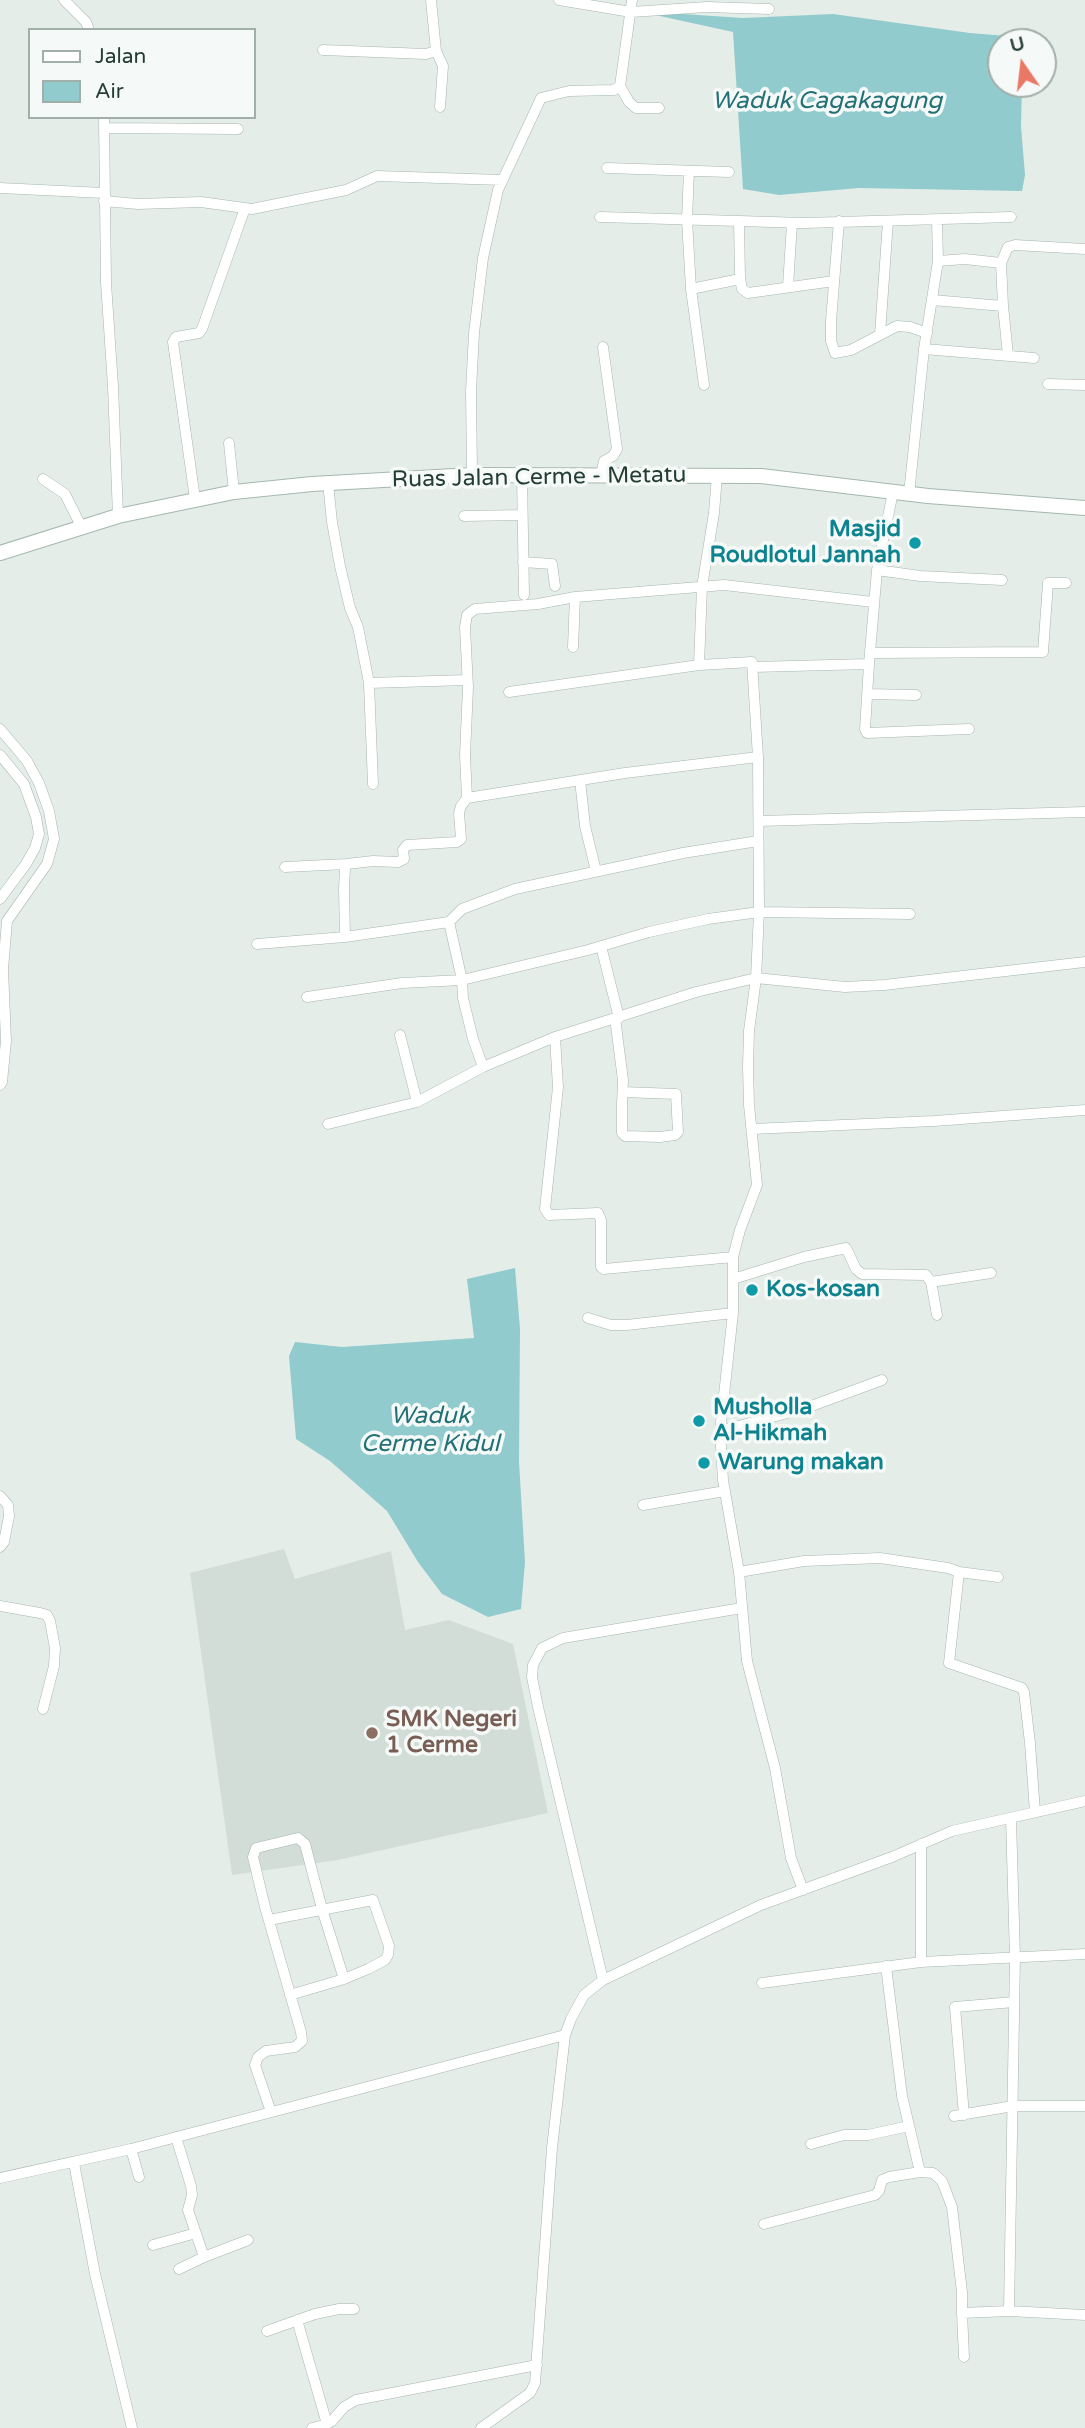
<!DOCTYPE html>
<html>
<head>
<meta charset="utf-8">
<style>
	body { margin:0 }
	#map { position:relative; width:1085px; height:2428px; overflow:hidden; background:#e5ede8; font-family:"Varela Round",sans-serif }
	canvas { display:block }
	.legend { position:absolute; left:28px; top:28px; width:228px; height:91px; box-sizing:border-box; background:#f5f9f7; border:2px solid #a2aea9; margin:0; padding:9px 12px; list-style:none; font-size:21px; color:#253e34 }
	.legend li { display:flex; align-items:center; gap:14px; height:35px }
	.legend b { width:35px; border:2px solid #a2aea9 }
	.north { position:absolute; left:987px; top:28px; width:70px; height:70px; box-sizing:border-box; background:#f5f9f7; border:2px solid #a2aea9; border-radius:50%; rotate:346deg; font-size:19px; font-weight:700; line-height:28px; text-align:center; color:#253e34 }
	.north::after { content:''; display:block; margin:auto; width:24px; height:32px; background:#e97867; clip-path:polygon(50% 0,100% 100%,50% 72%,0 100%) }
</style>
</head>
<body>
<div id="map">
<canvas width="1085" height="2428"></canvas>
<ul class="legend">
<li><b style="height:9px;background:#fff"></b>Jalan</li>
<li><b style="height:19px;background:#91cbce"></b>Air</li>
</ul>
<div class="north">U</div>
</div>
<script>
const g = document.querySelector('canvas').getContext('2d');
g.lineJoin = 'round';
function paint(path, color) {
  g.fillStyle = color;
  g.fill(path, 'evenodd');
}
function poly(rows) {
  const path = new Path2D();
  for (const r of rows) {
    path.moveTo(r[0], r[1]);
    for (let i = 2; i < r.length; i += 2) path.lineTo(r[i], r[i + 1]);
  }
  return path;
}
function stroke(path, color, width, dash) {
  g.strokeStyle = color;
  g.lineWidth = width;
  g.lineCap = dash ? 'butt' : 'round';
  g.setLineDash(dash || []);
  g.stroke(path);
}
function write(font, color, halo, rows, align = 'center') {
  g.font = font + ' "Varela Round",sans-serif';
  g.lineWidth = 7;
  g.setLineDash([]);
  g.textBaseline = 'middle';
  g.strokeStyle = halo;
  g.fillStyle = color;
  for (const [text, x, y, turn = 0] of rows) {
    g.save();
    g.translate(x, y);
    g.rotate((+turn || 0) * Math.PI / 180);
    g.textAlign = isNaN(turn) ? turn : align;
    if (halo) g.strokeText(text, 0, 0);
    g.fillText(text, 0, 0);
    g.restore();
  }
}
const built = poly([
	[284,1549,295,1579,391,1551,405,1630,449,1620,513,1644,548,1813,338,1860,232,1875,190,1573]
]);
const water = poly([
	[637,11,743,18,833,14,970,33,1032,38,1030,42,1001,42,1001,84,1022,84,1021,126,1025,175,1022,191,859,188,779,195,743,189,733,32],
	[515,1268,520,1329,519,1462,525,1562,521,1609,488,1617,442,1594,418,1562,387,1511,330,1461,296,1439,289,1356,295,1342,342,1347,474,1338,467,1279]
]);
const minor = poly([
	[64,0,86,22,89,30],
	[431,0,436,51,443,66,440,107],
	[559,0,631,12,707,7,769,9],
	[323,50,426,54,436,51],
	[620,86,629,102,636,108,659,108],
	[104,117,106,283,113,386,118,516],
	[105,128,238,129],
	[607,168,729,172],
	[689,171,687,220,691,289],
	[0,188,104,193],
	[104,201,138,204,201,202,252,209,346,190,377,176,503,180],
	[600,217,739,221],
	[839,221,831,321,831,341,835,353,851,350,897,326,910,327,927,333],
	[938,261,965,259,1001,263,1008,247,1015,245,1085,249],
	[740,279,739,221,804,223,1011,217],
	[788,286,792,223],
	[932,300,1003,306,1001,263],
	[1003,306,1008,355],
	[880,334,888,221],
	[924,349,1034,358],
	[1048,384,1085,385],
	[704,385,691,289,740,279,742,289,748,293,834,281],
	[229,443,234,492],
	[472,475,471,391,474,333,483,258,498,190,541,98,569,91,614,90,620,86,632,0],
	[601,475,604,461,613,456,617,449,603,347],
	[522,476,524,595],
	[43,479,65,494,82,528],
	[328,483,332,522,340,566,350,608,358,627,369,683],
	[909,494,924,349,938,261,937,220],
	[195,499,173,342,176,337,199,333,202,329,245,208],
	[464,516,522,515],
	[523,562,552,564,555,586],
	[877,570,920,576,1002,580],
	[573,647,575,597],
	[870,653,1043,652,1048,583,1066,583],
	[869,664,865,729,867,733,969,729],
	[699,665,702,587,714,513,717,475],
	[753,667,869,664,877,570,893,492],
	[509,692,699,665,752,662,758,757,759,912,756,978,749,1031,748,1067,749,1105,757,1185,740,1230,733,1257,733,1313,720,1431,723,1480,739,1572,747,1661,775,1768,791,1858,803,1890],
	[867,694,916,695],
	[0,729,27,761,39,783,49,811,54,839,47,864,7,921,3,969,6,1041,2,1082,0,1085],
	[0,755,24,784,36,817,39,834,35,848,26,864,0,899],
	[758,757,625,773,467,798,461,806,459,813,461,839,457,842,407,845,403,850,404,859,398,862,373,861,347,864,345,868,344,889,345,937,449,922,462,909,515,889,683,853,758,841],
	[580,780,585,826,596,871],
	[373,784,369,683,467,680],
	[467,798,465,755,468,687,465,627,467,615,475,609,538,604,575,597,724,585,873,602],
	[759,821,1085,812],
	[285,867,347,864],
	[257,944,345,937],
	[601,946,619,1018],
	[307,997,402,983,462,980,449,922],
	[615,1018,696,992,756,978,845,987,884,985,1085,962],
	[400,1035,417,1102],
	[555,1037,615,1018,623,1080,622,1104,622,1133,625,1136,660,1137,675,1135,678,1132,676,1094,623,1092],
	[483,1067,473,1039,463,998,462,980,588,950,649,932,708,919,759,912,910,914],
	[328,1124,417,1102,483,1067,555,1037,558,1087,545,1209,549,1215,598,1213,601,1220,601,1267,604,1269,733,1257],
	[752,1129,934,1121,1085,1110],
	[733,1279,804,1257,846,1248,856,1269,862,1274,926,1275,931,1282,937,1315],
	[931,1282,991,1273],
	[588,1318,611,1325,627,1325,733,1313],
	[720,1431,806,1408,882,1380],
	[0,1496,8,1505,9,1516,4,1542,0,1547],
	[643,1505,725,1491],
	[739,1572,804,1561,880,1558,948,1568,959,1572,949,1663,1022,1688,1024,1692,1030,1743,1035,1812],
	[959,1572,998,1577],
	[0,1606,40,1613,47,1615,50,1621,55,1648,54,1666,43,1709],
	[269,1920,373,1900,389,1946,388,1955,385,1960,368,1969,344,1979,290,1995],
	[921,1962,921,1844],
	[886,1966,902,2096,920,2172],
	[603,1980,538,1707,532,1677,533,1665,542,1648,563,1638,742,1608],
	[762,1983,921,1962,1085,1954],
	[271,2112,255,2065,258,2057,266,2051,295,2047,302,2041,301,2032,265,1907,253,1857,256,1848,298,1838,305,1844,322,1909,344,1979],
	[964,2115,955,2007,1014,2002],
	[954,2116,1013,2106,1085,2106],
	[176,2137,191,2186,192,2195,188,2210,204,2257,248,2240],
	[811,2144,844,2135,868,2135,909,2126],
	[131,2149,139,2177],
	[74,2163,95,2274,132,2428],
	[0,2178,131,2149,565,2035],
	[764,2224,875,2195,879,2191,882,2180,889,2177,920,2172,933,2173,942,2181,952,2207,962,2292,962,2313,1009,2311,1085,2315],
	[153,2245,196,2233],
	[179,2269,204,2257],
	[1009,2311,1015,1958,1011,1818],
	[962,2313,964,2357],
	[297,2320,327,2424],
	[267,2331,315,2314,339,2309,354,2309],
	[312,2428,324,2425,332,2421,344,2407,356,2400,537,2365],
	[481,2428,530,2393,535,2383,552,2148,565,2035,571,2019,584,1995,603,1980,761,1905,892,1857,952,1831,1085,1801]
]);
const secondary = poly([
	[0,553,118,516,234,492,312,484,472,475,761,476,928,496,1085,508]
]);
const markers = [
	[915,543,7,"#0f9aa8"],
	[752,1290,7,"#0f9aa8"],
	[699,1421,7,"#0f9aa8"],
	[704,1463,7,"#0f9aa8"],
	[372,1733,7,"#8d6e63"]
];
const streetNames = [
	["Ruas Jalan Cerme - Metatu",539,478,-1]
];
const cultureNames = [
	["Masjid",901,530,"right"],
	["Roudlotul Jannah",901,556,"right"],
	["Kos-kosan",766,1290],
	["Musholla",713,1408],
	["Al-Hikmah",713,1434],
	["Warung makan",718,1463]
];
const educationNames = [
	["SMK Negeri",386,1720],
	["1 Cerme",386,1746]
];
const waterNames = [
	["Waduk Cagakagung",827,102],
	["Waduk",430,1417],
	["Cerme Kidul",430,1445]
];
paint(built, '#d3ddd7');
paint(water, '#91cbce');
stroke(minor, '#a8b5ae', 11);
stroke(secondary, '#a4b8af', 16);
stroke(minor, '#fff', 10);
stroke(secondary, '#fff', 14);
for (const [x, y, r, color] of markers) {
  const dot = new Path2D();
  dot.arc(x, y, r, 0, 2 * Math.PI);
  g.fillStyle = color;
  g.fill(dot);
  stroke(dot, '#f5f9f7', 2.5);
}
write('23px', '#253e34', '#f5f9f7', streetNames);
write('bold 23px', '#0d838f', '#f5f9f7', cultureNames, 'left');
write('bold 23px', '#785e54', '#f5f9f7', educationNames, 'left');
write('italic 24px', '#237176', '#f5f9f7', waterNames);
</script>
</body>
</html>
